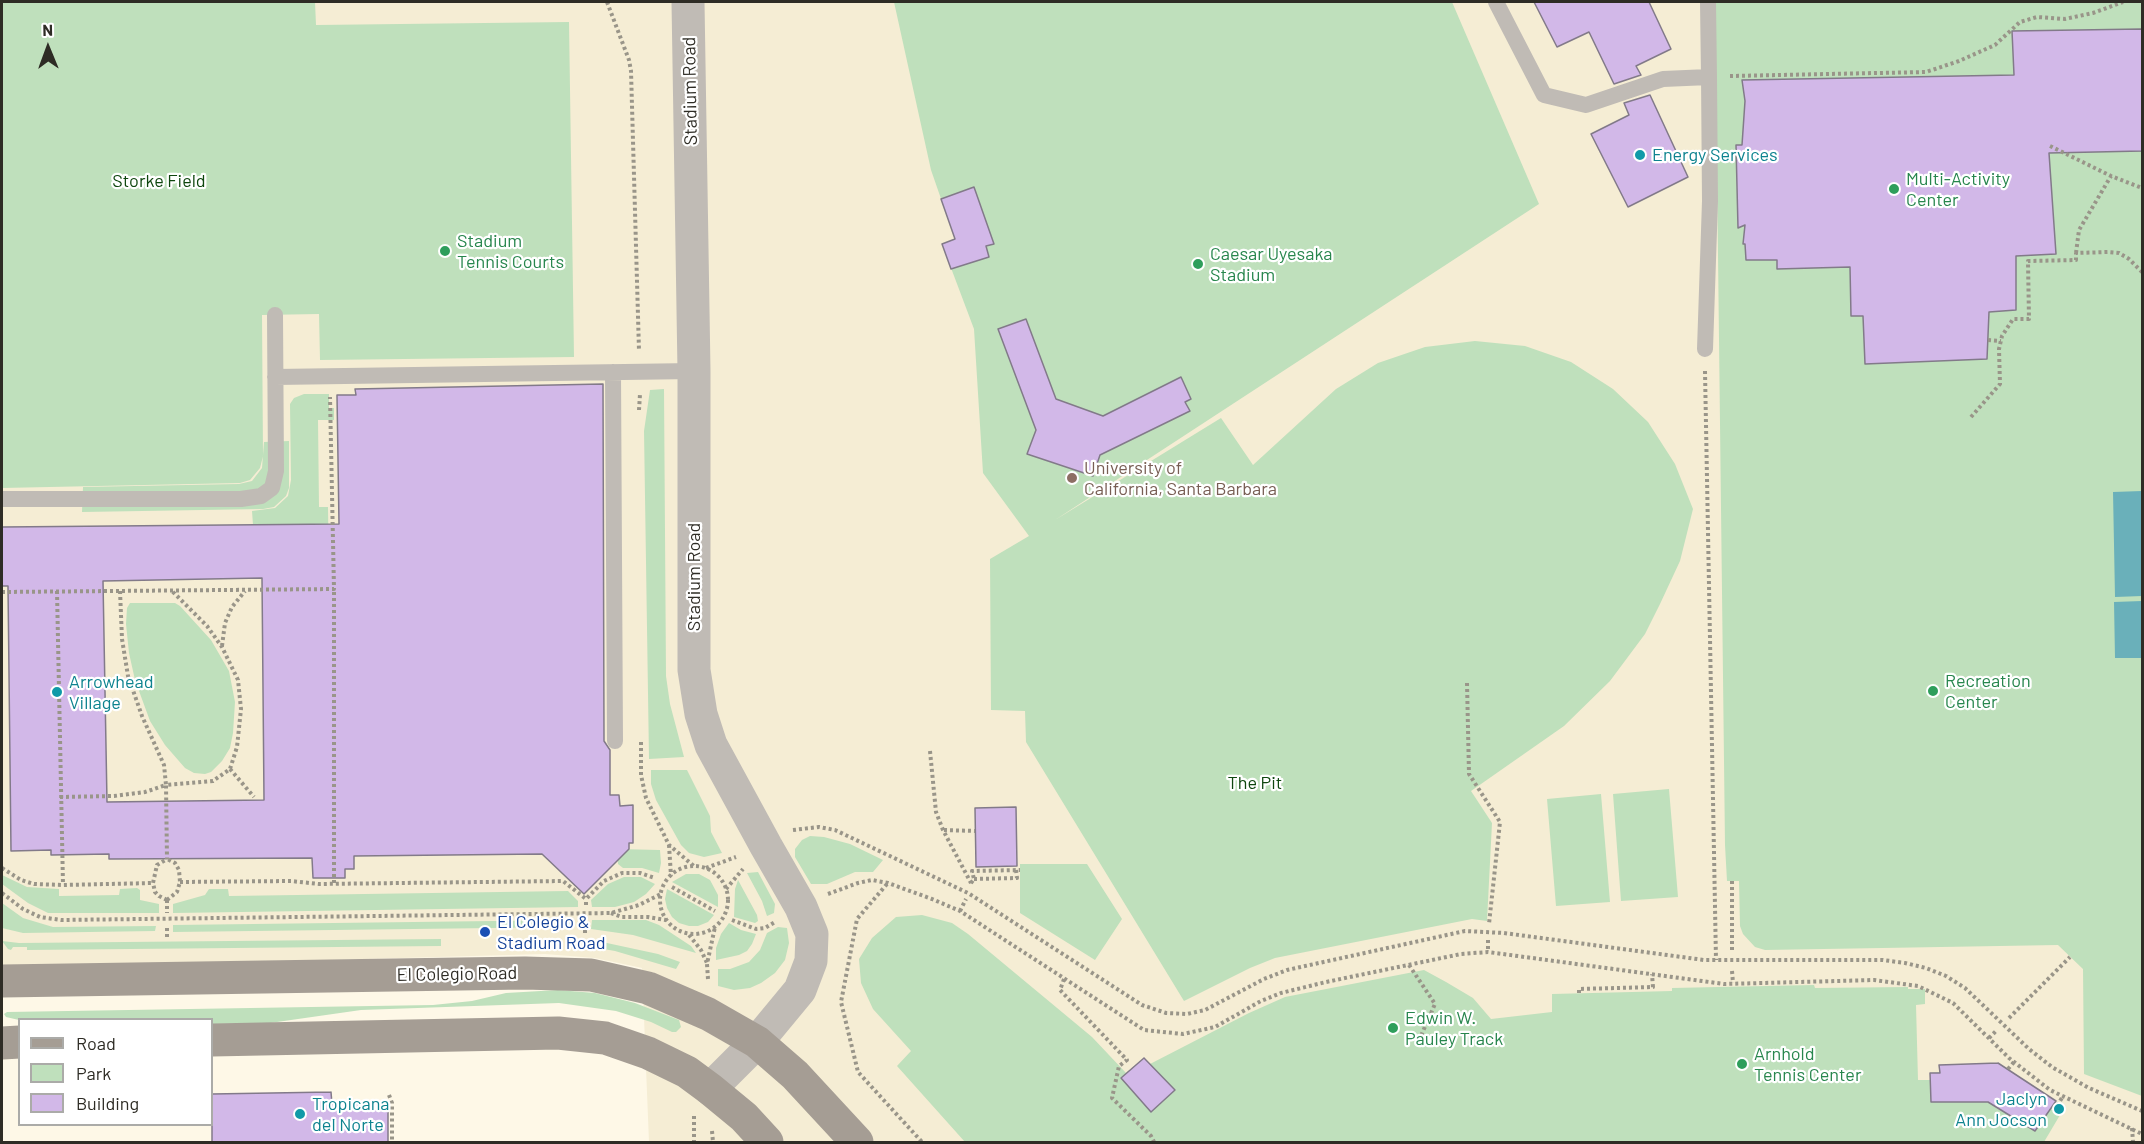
<!DOCTYPE html>
<html>
<head>
<meta charset="utf-8">
<style>
	body { margin:0 }
	#map { position:relative; width:2144px; height:1144px; overflow:hidden; background:#fef8e7; font-family:Barlow,sans-serif }
	canvas { display:block }
	.frame { position:absolute; inset:0; border:3px solid #2e2c25; pointer-events:none }
	.legend { position:absolute; left:18px; top:1018px; width:195px; height:108px; box-sizing:border-box; background:#fff; border:2px solid #ababa8; margin:0; padding:8px 10px; list-style:none; font-size:18px; color:#2e2c25 }
	.legend li { display:flex; align-items:center; gap:12px; height:30px }
	.legend b { width:30px; border:2px solid #ababa8 }
	.north { position:absolute; left:18px; top:18px; width:60px; height:60px; -webkit-text-stroke:4px #fff; paint-order:stroke; rotate:359deg; font-size:16px; font-weight:700; line-height:24px; text-align:center; color:#2e2c25 }
	.north::after { content:''; display:block; margin:auto; width:21px; height:27px; background:#2e2c25; clip-path:polygon(50% 0,100% 100%,50% 72%,0 100%) }
</style>
</head>
<body>
<div id="map">
<canvas width="2144" height="1144"></canvas>
<div class="frame"></div>
<ul class="legend">
<li><b style="height:8px;background:#a59d94"></b>Road</li>
<li><b style="height:16px;background:#bfe0bc"></b>Park</li>
<li><b style="height:16px;background:#d2b8e8"></b>Building</li>
</ul>
<div class="north">N</div>
</div>
<script>
const g = document.querySelector('canvas').getContext('2d');
g.lineJoin = 'round';
function paint(path, color) {
  g.fillStyle = color;
  g.fill(path, 'evenodd');
}
function poly(rows) {
  const path = new Path2D();
  for (const r of rows) {
    if (r.length === 3) {
      path.moveTo(r[0] + r[2], r[1]);
      path.arc(r[0], r[1], r[2], 0, 2 * Math.PI);
      continue;
    }
    path.moveTo(r[0], r[1]);
    for (let i = 2; i < r.length; i += 2) path.lineTo(r[i], r[i + 1]);
  }
  return path;
}
function stroke(path, color, width, dash) {
  g.strokeStyle = color;
  g.lineWidth = width;
  g.lineCap = dash ? 'butt' : 'round';
  g.setLineDash(dash || []);
  g.stroke(path);
}
function write(font, color, halo, rows, align = 'center') {
  g.font = font + ' Barlow,sans-serif';
  g.lineWidth = 4.5;
  g.setLineDash([]);
  g.textBaseline = 'middle';
  g.strokeStyle = halo;
  g.fillStyle = color;
  for (const [text, x, y, turn = 0] of rows) {
    g.save();
    g.translate(x, y);
    g.rotate((+turn || 0) * Math.PI / 180);
    g.textAlign = isNaN(turn) ? turn : align;
    if (halo) g.strokeText(text, 0, 0);
    g.fillText(text, 0, 0);
    g.restore();
  }
}
const built = poly([
	[2,2,2142,2,2142,1142,649,1142,642,968,595,958,545,954,2,969]
]);
const green = poly([
	[2,2,315,2,316,25,569,22,574,357,320,360,319,314,262,315,263,456,260,468,250,480,240,483,2,488],
	[894,2,1452,2,1539,204,1055,520,1221,418,1253,465,1336,389,1378,363,1425,347,1475,341,1525,346,1571,362,1613,389,1648,422,1675,464,1693,509,1680,561,1660,604,1645,634,1610,681,1564,726,1471,791,1492,823,1487,921,1472,919,1275,958,1250,968,1184,1001,1026,742,1025,711,991,710,990,559,1029,536,983,473,974,329,942,244,955,239,931,170],
	[1715,2,2142,2,2142,1096,2084,1074,2083,969,2058,945,1765,950,1755,947,1743,934,1740,926,1739,881,1727,881,1725,845],
	[664,389,666,676,670,704,684,757,649,759,644,431,650,390],
	[304,394,329,394,329,408,334,408,334,420,318,420,319,507,328,507,329,574,314,536,314,524,253,525,252,511,275,508,288,496,291,480,290,404,294,398],
	[289,441,289,488,286,496,274,507,263,509,82,512,83,487,239,484,252,481,262,468,264,442],
	[130,603,175,603,180,606,211,640,229,671,235,702,233,733,230,748,222,761,211,772,205,774,194,773,185,768,165,745,150,721,135,680,129,653,126,624,127,608],
	[651,770,687,770,710,816,711,832,722,853,704,857,689,853,681,845,656,800,651,784],
	[1669,789,1678,897,1621,901,1613,794],
	[1601,794,1610,902,1556,906,1547,799],
	[810,836,824,837,850,844,883,860,873,872,855,872,827,884,811,884,795,857,795,849,802,840],
	[617,849,660,850,661,863,659,873,642,868,623,868,618,864],
	[1020,864,1087,864,1122,919,1095,960,1020,913],
	[758,872,775,904,774,913,767,916,762,901,747,873],
	[686,874,699,874,710,880,718,895,718,907,672,882],
	[2,875,27,887,59,889,59,896,119,895,120,889,137,888,140,890,140,900,159,904,159,913,48,913,28,903,2,884],
	[624,877,641,877,655,884,646,894,634,902,615,907,592,907,591,900,608,884],
	[738,880,757,915,758,921,755,923,734,917,735,889],
	[209,889,228,889,229,896,568,891,578,901,578,907,173,913,173,904,205,895],
	[667,889,714,915,708,922,698,926,689,926,679,923,672,917,667,908,665,899],
	[2,903,23,918,53,927,156,926,155,931,23,933,2,928],
	[922,915,952,923,968,934,1092,1037,1126,1073,1144,1058,1150,1064,1249,1013,1285,997,1424,970,1446,982,1473,998,1491,1019,1552,1012,1552,994,1672,991,1672,988,1814,985,1815,988,1908,987,1908,989,1925,989,1925,1004,1916,1005,1918,1080,1930,1080,1930,1073,1940,1072,1939,1065,1998,1063,2056,1101,2051,1109,2060,1115,2044,1142,965,1142,897,1066,911,1051,873,1009,861,983,859,959,872,938,896,917],
	[574,920,573,927,173,932,173,925],
	[592,920,646,920,659,925,691,946,696,953,633,935,591,929],
	[729,923,741,930,756,934,752,944,747,951,739,955,716,960,716,948,721,934],
	[778,927,787,928,789,943,785,960,775,973,761,983,750,988,734,990,718,986,718,969,730,969,749,962,760,950,767,933],
	[441,939,441,946,27,950,27,947,13,947,11,950,8,949,2,941,19,943],
	[593,940,658,954,680,962,676,969,615,951,592,947],
	[558,990,595,993,635,1003,679,1020,681,1027,676,1032,672,1032,651,1022,616,1011,559,1003,361,1010,270,1023,212,1024,212,1020,19,1020,6,1017,4,1014,7,1012,433,1005,472,1001,506,993]
]);
const water = poly([
	[2142,491,2142,596,2115,597,2113,492],
	[2142,601,2142,658,2115,658,2114,602]
]);
const building = poly([
	[1534,2,1649,2,1671,49,1636,66,1641,75,1614,84,1589,32,1557,47,1534,2],
	[2142,29,2142,151,2049,153,2056,254,2016,256,2016,310,1989,312,1987,359,1865,364,1863,316,1851,316,1850,267,1777,269,1777,260,1746,260,1745,244,1743,244,1745,225,1738,228,1736,145,1742,145,1745,101,1742,80,2014,75,2012,31,2142,29],
	[1650,95,1688,177,1628,207,1591,134,1629,115,1624,103,1650,95],
	[974,187,994,244,986,246,989,257,951,269,942,244,955,239,941,199,974,187],
	[1026,319,1056,399,1103,416,1181,377,1191,399,1185,402,1190,411,1100,455,1093,476,1027,454,1036,430,998,329,1026,319],
	[603,384,604,741,610,750,610,795,619,795,620,806,633,805,633,843,629,843,629,849,584,894,542,854,354,856,354,869,345,869,345,878,313,878,312,858,109,859,109,854,51,855,51,850,11,851,8,586,2,586,2,527,339,524,337,395,356,395,355,389,603,384],
	[262,578,264,800,107,802,103,581,262,578],
	[1016,807,1017,866,976,867,975,808,1016,807],
	[1144,1058,1175,1090,1151,1112,1121,1078,1144,1058],
	[1998,1063,2056,1101,2035,1131,1988,1102,1931,1102,1930,1073,1940,1073,1939,1065,1998,1063],
	[331,1092,332,1104,388,1103,388,1143,212,1143,212,1094,331,1092]
]);
const path = poly([
	[607,2,629,60,631,71,639,351],
	[1730,76,1926,72,1959,61,1995,45,2020,22,2037,17,2065,19,2093,13,2123,2],
	[2050,146,2111,176,2142,188],
	[2076,253,2079,230,2111,176],
	[1988,340,2001,341],
	[1705,371,1716,960],
	[639,410,640,394],
	[1971,417,2000,384,1999,349,2002,336,2013,319,2029,319,2028,261,2076,260,2076,253,2108,252,2119,253,2129,259,2142,272],
	[57,591,63,885],
	[120,591,122,639,128,676,142,716,164,765,166,785,213,781,230,769,237,747,241,709,238,680,222,647,207,626,172,591],
	[2,592,334,589,330,397],
	[222,646,225,623,232,607,245,591],
	[1467,683,1469,774,1500,822,1489,924],
	[641,742,641,775,646,798,669,845,695,867],
	[930,751,936,812,943,830,971,883,970,885],
	[230,769,254,797],
	[60,797,114,796,145,792,166,785,167,859],
	[793,830,819,827,835,830,968,893,1142,1005,1166,1013,1187,1014,1205,1010,1264,979,1287,970,1465,931,1504,933,1704,960,1883,960,1905,963,1926,968,1946,976,1965,988,2029,1049,2052,1067,2089,1088,2142,1111],
	[944,830,975,831],
	[669,845,671,876],
	[694,900,34],
	[2,868,21,880,34,884,63,885,153,883],
	[706,868,736,857],
	[974,879,1017,878,1016,870],
	[1732,881,1732,953],
	[180,882,291,881,319,884,563,881,586,899,604,881,622,873,640,873,655,878],
	[334,883,334,589],
	[971,883,974,879,972,871,1020,870],
	[887,884,857,919,841,1002,858,1072,922,1142],
	[672,887,715,911],
	[726,889,743,869],
	[2,893,23,909,40,917,61,920,611,913,639,905,661,894],
	[828,894,858,883,872,880,888,883,932,899,960,911,1144,1030,1183,1034,1215,1027,1261,1001,1281,993,1326,982,1461,954,1488,952,1724,984,1874,980,1918,986,1953,1003,2009,1058,2050,1090,2142,1134],
	[167,900,159,896,155,892,153,883,157,865,167,859],
	[167,900,177,892,180,882,179,870,175,863,167,859],
	[167,900,167,913],
	[586,905,586,899],
	[960,911,966,899],
	[611,913,622,917,648,917,666,920],
	[732,920,756,929,765,928,775,922],
	[167,928,167,940],
	[585,933,585,921],
	[689,935,701,950,707,963],
	[1488,940,1488,952],
	[1409,965,1435,1004,1420,1038],
	[1732,971,1733,983],
	[708,979,707,964,715,927],
	[1064,979,1060,990,1127,1060,1119,1066,1112,1098,1151,1136,1154,1142],
	[1579,993,1579,989,1653,987,1652,974],
	[2009,1018,2070,957],
	[1989,1038,1997,1030],
	[2008,1069,2014,1062],
	[389,1095,392,1103,392,1142],
	[2054,1111,2063,1096],
	[694,1116,694,1142],
	[2132,1128,2133,1142],
	[712,1131,713,1142]
]);
const service = poly([
	[1496,2,1544,95,1586,105,1663,79,1709,77,1710,201,1705,349],
	[1708,2,1709,77],
	[613,372,615,741],
	[275,377,694,371],
	[2,499,241,499,261,496,272,488,276,471,275,315]
]);
const tertiary = poly([
	[688,2,694,371,694,670,701,714,711,745,766,846,801,907,812,934,811,961,800,990,757,1042,710,1089]
]);
const secondary = poly([
	[2,981,525,973,591,975,648,988,708,1014,757,1042,795,1075,857,1142],
	[212,1040,558,1033,605,1038,648,1053,687,1072,710,1089,744,1117,767,1142],
	[2,1043,20,1042]
]);
const markers = [
	[1640,155,6,"#0f9aa8"],
	[1894,189,6,"#2e9e5b"],
	[445,251,6,"#2e9e5b"],
	[1198,264,6,"#2e9e5b"],
	[1072,478,6,"#8d6e63"],
	[1933,691,6,"#2e9e5b"],
	[57,692,6,"#0f9aa8"],
	[485,932,6,"#1a4fb4"],
	[1393,1028,6,"#2e9e5b"],
	[1742,1064,6,"#2e9e5b"],
	[2059,1109,6,"#0f9aa8"],
	[300,1114,6,"#0f9aa8"]
];
const streetNames = [
	["Stadium Road",690,91,-91],
	["Stadium Road",694,577,-90],
	["El Colegio Road",457,974,-1]
];
const cultureNames = [
	["Energy Services",1652,155],
	["Arrowhead",69,682],
	["Village",69,703],
	["Jaclyn",2047,1099,"right"],
	["Ann Jocson",2047,1120,"right"],
	["Tropicana",312,1104],
	["del Norte",312,1125]
];
const leisureNames = [
	["Multi-Activity",1906,179],
	["Center",1906,200],
	["Stadium",457,241],
	["Tennis Courts",457,262],
	["Caesar Uyesaka",1210,254],
	["Stadium",1210,275],
	["Recreation",1945,681],
	["Center",1945,702],
	["Edwin W.",1405,1018],
	["Pauley Track",1405,1039],
	["Arnhold",1754,1054],
	["Tennis Center",1754,1075]
];
const parkNames = [
	["Storke Field",159,181],
	["The Pit",1255,783]
];
const educationNames = [
	["University of",1084,468],
	["California, Santa Barbara",1084,489]
];
const transitNames = [
	["El Colegio &",497,922],
	["Stadium Road",497,943]
];
paint(built, '#f5edd4');
paint(green, '#bfe0bc');
paint(water, '#6ab0ba');
paint(building, '#d2b8e8');
stroke(building, '#827a89', 1.5);
stroke(path, '#999589', 4, [3, 3]);
stroke(service, '#c0bbb5', 16);
stroke(tertiary, '#c0bbb5', 33);
stroke(secondary, '#a59d94', 33);
for (const [x, y, r, color] of markers) {
  const dot = new Path2D();
  dot.arc(x, y, r, 0, 2 * Math.PI);
  g.fillStyle = color;
  g.fill(dot);
  stroke(dot, '#fff', 2);
}
write('18px', '#2e2c25', '#fff', streetNames);
write('18px', '#0d838f', '#fff', cultureNames, 'left');
write('18px', '#27864d', '#fff', leisureNames, 'left');
write('18px', '#0e460e', '#fff', parkNames);
write('18px', '#785e54', '#fff', educationNames, 'left');
write('18px', '#164399', '#fff', transitNames, 'left');
</script>
</body>
</html>
